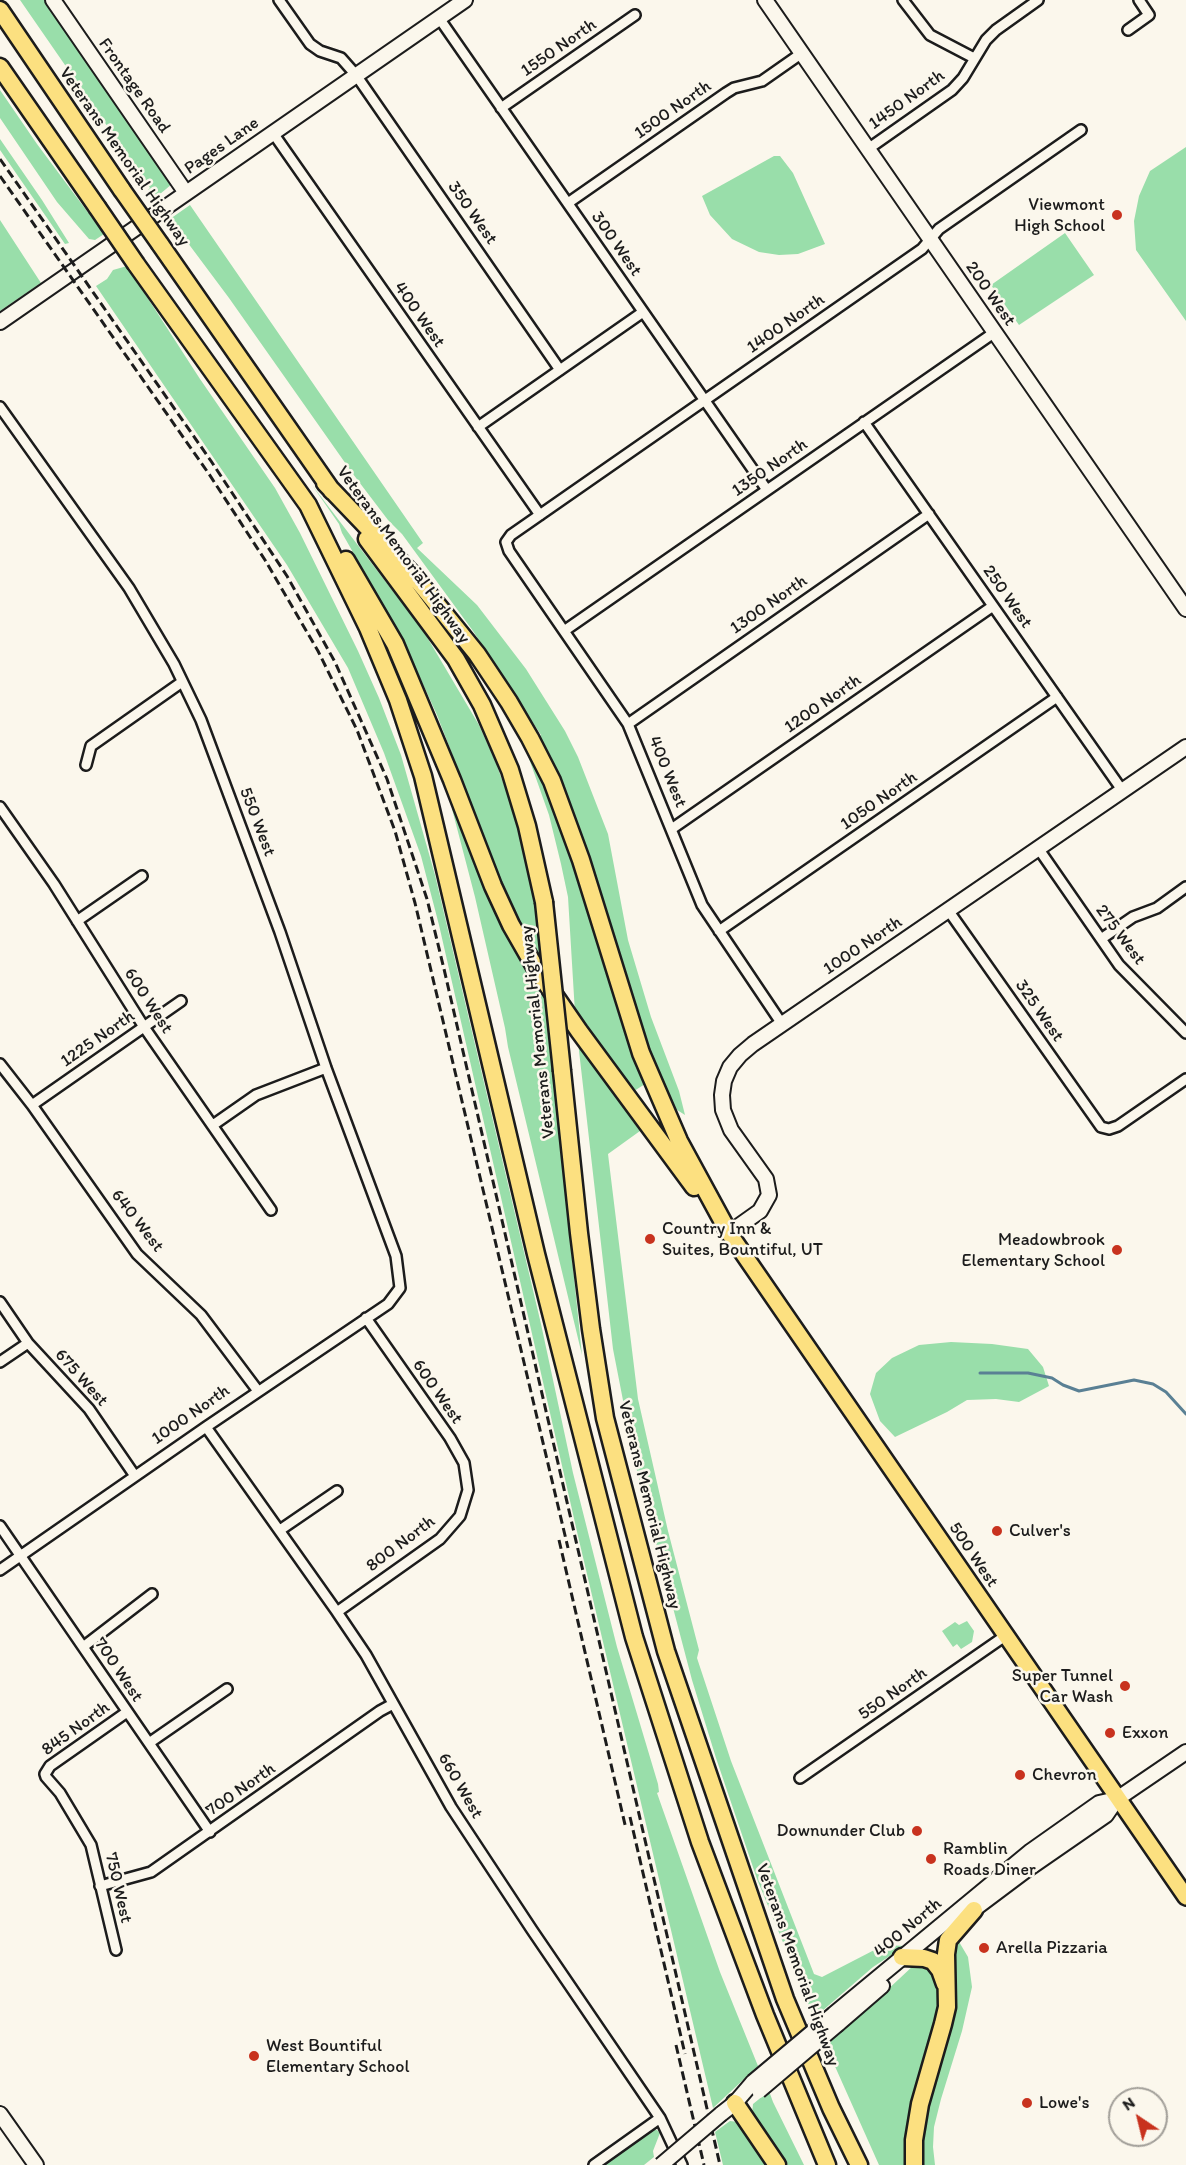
<!DOCTYPE html>
<html>
<head>
<meta charset="utf-8">
<style>
	body { margin:0 }
	#map { position:relative; width:1186px; height:2165px; overflow:hidden; background:#fbf7ec; font-family:Itim,sans-serif }
	canvas { display:block }
	.north { position:absolute; left:1108px; top:2087px; width:60px; height:60px; box-sizing:border-box; background:#fbf7ec; border:2px solid #a29f99; border-radius:50%; rotate:325deg; font-size:16px; font-weight:700; line-height:24px; text-align:center; color:#1c1c1c }
	.north::after { content:''; display:block; margin:auto; width:21px; height:27px; background:#c8321e; clip-path:polygon(50% 0,100% 100%,50% 72%,0 100%) }
</style>
</head>
<body>
<div id="map">
<canvas width="1186" height="2165"></canvas>
<div class="north">N</div>
</div>
<script>
const g = document.querySelector('canvas').getContext('2d');
g.lineJoin = 'round';
function paint(path, color) {
  g.fillStyle = color;
  g.fill(path, 'evenodd');
}
function poly(rows) {
  const path = new Path2D();
  for (const r of rows) {
    path.moveTo(r[0], r[1]);
    for (let i = 2; i < r.length; i += 2) path.lineTo(r[i], r[i + 1]);
  }
  return path;
}
function stroke(path, color, width, dash) {
  g.strokeStyle = color;
  g.lineWidth = width;
  g.lineCap = dash ? 'butt' : 'round';
  g.setLineDash(dash || []);
  g.stroke(path);
}
function write(font, color, halo, rows, align = 'center') {
  g.font = font + ' Itim,sans-serif';
  g.lineWidth = 5;
  g.setLineDash([]);
  g.textBaseline = 'middle';
  g.strokeStyle = halo;
  g.fillStyle = color;
  for (const [text, x, y, turn = 0] of rows) {
    g.save();
    g.translate(x, y);
    g.rotate((+turn || 0) * Math.PI / 180);
    g.textAlign = isNaN(turn) ? turn : align;
    if (halo) g.strokeText(text, 0, 0);
    g.fillText(text, 0, 0);
    g.restore();
  }
}
const green = poly([
	[20,0,44,0,172,184,154,199,148,190,150,188],
	[0,90,37,144,104,234,95,240,89,239,57,202,0,118],
	[0,139,42,200,69,243,65,244,0,150],
	[1186,147,1186,321,1136,250,1134,221,1139,196,1150,171],
	[774,156,780,156,793,173,825,244,798,254,779,255,759,252,732,239,710,215,702,196],
	[190,205,423,543,417,548,477,605,526,669,565,731,578,757,608,834,628,940,651,1017,679,1091,685,1115,674,1108,652,1060,605,908,576,821,566,793,538,738,541,735,473,631,402,534,388,520,353,474,229,298,170,219],
	[0,220,41,283,0,311],
	[1065,233,1094,275,1019,325,991,285],
	[127,266,200,379,275,488,300,533,358,651,379,698,401,755,435,875,541,1324,573,1473,617,1647,658,1784,659,1792,657,1793,720,1972,758,2066,713,2108,578,1536,439,925,421,856,384,753,348,668,287,565,96,286,107,279,113,270],
	[312,485,424,632,479,725,496,763,514,813,534,895,542,965,523,932,507,898,477,827,480,826,437,715,402,638,342,533,339,524],
	[521,736,542,781,566,841,618,1009,645,1084,631,1093,575,1013,568,897,561,864,549,815],
	[453,802,545,994,582,1355,508,1047,505,1028,475,897,452,809],
	[578,1042,640,1131,608,1154,638,1399,668,1531,699,1650,697,1658,731,1761,814,1974,822,1977,884,1945,905,1946,873,1967,814,2018,757,1879,716,1758,692,1680,636,1467,613,1349],
	[951,1342,992,1344,1028,1349,1043,1367,1049,1386,1019,1402,996,1399,967,1400,947,1412,895,1437,880,1421,870,1394,876,1373,892,1358,919,1345],
	[967,1621,974,1631,972,1642,961,1649,957,1644,953,1647,942,1631,955,1622,959,1625],
	[955,1935,968,1957,972,1987,962,2031,941,2099,934,2127,933,2147,935,2165,918,2165,949,1959],
	[914,1965,928,1966,938,1975,940,2008,908,2165,879,2165,825,2044,884,1993],
	[769,2091,773,2102,804,2165,788,2165,752,2114,753,2104],
	[730,2121,738,2122,768,2165,723,2165,715,2132],
	[650,2130,657,2130,660,2133,653,2151,654,2157,644,2165,602,2165]
]);
const stream = poly([
	[980,1373,1028,1373,1052,1378,1063,1385,1079,1391,1134,1380,1153,1384,1166,1392,1186,1414]
]);
const street = poly([
	[279,0,310,44,320,51,341,58,356,75,560,370],
	[903,0,930,35,974,58],
	[439,18,767,490],
	[1128,30,1149,15,1139,0],
	[501,108,635,15],
	[273,133,540,515],
	[868,149,952,90,963,78,986,40,996,30,1038,0],
	[568,203,726,93,734,88,762,81,802,53],
	[0,407,129,588,174,664,201,720,280,932,326,1068,396,1256,400,1288,388,1304,206,1427,0,1570],
	[864,422,1122,790],
	[478,427,643,312],
	[564,631,995,332],
	[628,724,929,514],
	[86,765,91,746,182,682],
	[0,807,54,884,144,1027,271,1210],
	[673,828,993,606],
	[1038,848,1119,965,1186,1033],
	[948,910,1101,1127,1109,1129,1118,1126,1186,1079],
	[77,921,142,876],
	[719,931,1057,697],
	[1101,939,1133,917,1157,908,1186,887],
	[782,1024,702,905,628,724,509,551,506,542,511,535,922,249,939,229,1081,130],
	[0,1064,32,1105,137,1254,201,1315,258,1391],
	[32,1105,181,1001],
	[213,1125,256,1095,326,1068],
	[0,1302,28,1343,89,1409,135,1476],
	[0,1362,28,1343],
	[206,1427,337,1612,366,1655,451,1807,532,1930,660,2118,682,2165],
	[0,1526,210,1832],
	[280,1530,337,1491],
	[337,1612,440,1539,460,1516,468,1490,464,1463,450,1438,366,1318],
	[83,1647,152,1594],
	[149,1743,227,1689],
	[800,1778,1005,1636],
	[100,1886,151,1872,380,1711,393,1704],
	[116,1950,91,1845,60,1793,46,1777,45,1774,50,1766,127,1712],
	[594,2165,660,2118]
]);
const secondary = poly([
	[53,0,186,193],
	[765,0,1186,609],
	[0,322,465,0],
	[729,1233,760,1211,769,1195,766,1179,731,1130,723,1110,722,1095,724,1081,730,1067,740,1055,753,1044,1186,747],
	[965,1916,1025,1871,1106,1815,1117,1799],
	[834,2014,1031,1851,1099,1803,1117,1799,1186,1752],
	[838,2024,882,1986],
	[0,2114,36,2165],
	[721,2114,735,2103,753,2082]
]);
const primary = poly([
	[729,1233,1186,1897]
]);
const highway = poly([
	[0,10,122,190],
	[0,67,97,207],
	[160,244,332,491],
	[136,264,308,505,368,628,398,700,423,776,536,1254,634,1637,700,1842,765,2015,827,2165],
	[325,483,414,576,477,654,509,702,530,738,552,781,581,860,641,1053,679,1141,729,1233],
	[367,539,456,659,482,705,510,770,527,826,544,902],
	[346,560,395,644,452,780,493,886,511,925,535,967,579,1031,694,1187],
	[562,1071,579,1233,591,1329,605,1418,666,1651,785,1999,831,2108,859,2165],
	[902,1957,924,1958,933,1961,940,1970,945,1984],
	[735,2103,777,2165],
	[914,2165,914,2140,920,2104,943,2024,947,2007,946,1954,948,1940,974,1910]
]);
const rail = poly([
	[0,159,211,461,287,576,335,662,387,779,427,899,444,969,720,2165],
	[0,176,209,474,265,560,318,651,357,730,395,831,415,903,568,1548],
	[559,1540,626,1829],
	[630,1817,685,2054],
	[676,2045,704,2165]
]);
const secondaryBridge = poly([
	[753,2082,834,2014],
	[759,2091,838,2024],
	[661,2165,721,2114]
]);
const highwayBridge = poly([
	[122,190,160,244],
	[97,207,136,264],
	[544,902,562,1071]
]);
const markers = [
	[1117,215,6,"#c8321e"],
	[650,1239,6,"#c8321e"],
	[1117,1250,6,"#c8321e"],
	[997,1531,6,"#c8321e"],
	[1125,1686,6,"#c8321e"],
	[1110,1733,6,"#c8321e"],
	[1020,1775,6,"#c8321e"],
	[917,1831,6,"#c8321e"],
	[931,1859,6,"#c8321e"],
	[984,1948,6,"#c8321e"],
	[254,2056,6,"#c8321e"],
	[1027,2103,6,"#c8321e"]
];
const streetNames = [
	["1550 North",559,48,-35],
	["Frontage Road",134,86,55],
	["1450 North",907,100,-36],
	["1500 North",673,110,-35],
	["Pages Lane",222,146,-35],
	["Veterans Memorial Highway",124,157,55],
	["350 West",472,213,55],
	["300 West",616,244,55],
	["200 West",990,294,55],
	["400 West",419,315,55],
	["1400 North",786,324,-35],
	["1350 North",770,468,-35],
	["Veterans Memorial Highway",403,555,54],
	["250 West",1007,597,55],
	["1300 North",769,605,-35],
	["1200 North",823,704,-35],
	["400 West",667,772,68],
	["1050 North",879,801,-35],
	["550 West",257,822,69],
	["275 West",1120,935,53],
	["1000 North",863,946,-34],
	["600 West",148,1001,57],
	["325 West",1039,1011,55],
	["Veterans Memorial Highway",538,1032,-96],
	["1225 North",98,1039,-35],
	["640 West",137,1221,52],
	["675 West",81,1378,48],
	["600 West",437,1392,55],
	["1000 North",191,1415,-35],
	["Veterans Memorial Highway",649,1505,76],
	["800 North",401,1544,-37],
	["500 West",973,1555,56],
	["700 West",118,1670,56],
	["550 North",893,1694,-35],
	["845 North",76,1729,-36],
	["660 West",460,1786,60],
	["700 North",241,1790,-35],
	["750 West",118,1888,77],
	["400 North",908,1928,-40],
	["Veterans Memorial Highway",797,1965,70]
];
const poiNames = [
	["Viewmont",1105,205,"right"],
	["High School",1105,226,"right"],
	["Country Inn &",662,1229],
	["Suites, Bountiful, UT",662,1250],
	["Meadowbrook",1105,1240,"right"],
	["Elementary School",1105,1261,"right"],
	["Culver's",1009,1531],
	["Super Tunnel",1113,1676,"right"],
	["Car Wash",1113,1697,"right"],
	["Exxon",1122,1733],
	["Chevron",1032,1775],
	["Downunder Club",905,1831,"right"],
	["Ramblin",943,1849],
	["Roads Diner",943,1870],
	["Arella Pizzaria",996,1948],
	["West Bountiful",266,2046],
	["Elementary School",266,2067],
	["Lowe's",1039,2103]
];
paint(green, '#99deaa');
stroke(stream, '#5a8094', 3);
stroke(street, '#1c1c1c', 14);
stroke(secondary, '#1c1c1c', 18);
stroke(primary, '#1c1c1c', 20);
stroke(highway, '#1c1c1c', 21);
stroke(street, '#fbf7ec', 9);
stroke(secondary, '#fbf7ec', 14);
stroke(primary, '#fce080', 15);
stroke(highway, '#fce080', 16);
stroke(rail, '#1c1c1c', 3, [9, 4.5]);
stroke(secondaryBridge, '#1c1c1c', 18, []);
stroke(highwayBridge, '#1c1c1c', 21, []);
stroke(secondaryBridge, '#fbf7ec', 14);
stroke(highwayBridge, '#fce080', 16);
for (const [x, y, r, color] of markers) {
  const dot = new Path2D();
  dot.arc(x, y, r, 0, 2 * Math.PI);
  g.fillStyle = color;
  g.fill(dot);
  stroke(dot, '#fbf7ec', 2);
}
write('18px', '#1c1c1c', '#fbf7ec', streetNames);
write('18px', '#1c1c1c', '#fbf7ec', poiNames, 'left');
</script>
</body>
</html>
